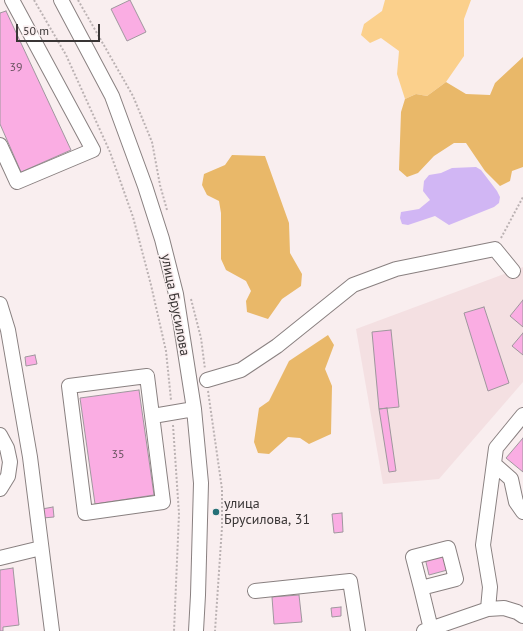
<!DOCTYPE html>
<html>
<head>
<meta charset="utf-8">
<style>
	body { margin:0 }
	#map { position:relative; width:523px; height:631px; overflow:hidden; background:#f9eeef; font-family:"PT Sans",sans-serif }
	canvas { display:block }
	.scale { position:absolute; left:16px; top:24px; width:84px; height:18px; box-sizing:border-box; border:2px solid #393535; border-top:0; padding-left:5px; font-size:12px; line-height:14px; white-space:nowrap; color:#393535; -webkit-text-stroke:3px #f9eeef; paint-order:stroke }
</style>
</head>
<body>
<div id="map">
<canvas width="523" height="631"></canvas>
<div class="scale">50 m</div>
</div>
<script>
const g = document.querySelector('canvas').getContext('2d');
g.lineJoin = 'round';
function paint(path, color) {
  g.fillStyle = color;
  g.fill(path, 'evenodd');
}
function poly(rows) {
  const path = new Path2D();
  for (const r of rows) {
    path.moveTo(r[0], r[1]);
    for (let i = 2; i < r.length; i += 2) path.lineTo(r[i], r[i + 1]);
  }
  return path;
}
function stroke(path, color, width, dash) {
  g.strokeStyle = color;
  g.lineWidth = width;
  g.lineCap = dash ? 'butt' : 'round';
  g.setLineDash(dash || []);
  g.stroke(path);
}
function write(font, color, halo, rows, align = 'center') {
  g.font = font + ' "PT Sans",sans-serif';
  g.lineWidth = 3;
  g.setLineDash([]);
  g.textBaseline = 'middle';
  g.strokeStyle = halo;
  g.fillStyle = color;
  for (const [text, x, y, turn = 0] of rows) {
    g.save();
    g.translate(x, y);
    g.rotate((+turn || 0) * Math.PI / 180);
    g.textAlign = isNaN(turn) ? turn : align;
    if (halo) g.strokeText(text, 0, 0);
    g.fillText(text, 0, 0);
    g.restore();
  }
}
const built = poly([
	[523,267,523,382,439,479,383,484,356,329]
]);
const green = poly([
	[385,0,471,0,464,19,464,56,446,82,427,96,416,94,405,99,397,74,399,51,381,38,370,43,361,35,364,24,382,11]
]);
const forest = poly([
	[523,57,523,167,512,171,510,181,500,186,485,171,466,143,454,143,434,156,418,173,407,177,399,170,401,112,405,99,416,94,427,96,446,82,466,94,490,95,495,83],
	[232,155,265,156,289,223,290,253,302,274,301,286,282,299,268,319,247,312,246,301,251,291,246,281,226,270,221,259,221,213,219,201,207,195,202,185,204,174,225,165],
	[328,335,334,345,325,369,332,386,331,434,309,444,300,438,288,437,269,454,258,453,254,442,259,408,269,401,289,361]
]);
const water = poly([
	[476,167,481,170,497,191,500,197,499,203,494,207,449,225,435,216,408,225,402,224,400,218,401,212,419,209,430,200,423,191,424,181,429,175,441,173,452,168]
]);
const building = poly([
	[130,0,146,32,127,41,111,9,130,0],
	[6,11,71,150,21,172,0,124,0,13,6,11],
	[523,300,523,327,510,316,523,300],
	[484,307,509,383,488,391,464,313,484,307],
	[391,330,399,407,379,409,372,332,391,330],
	[523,333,523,355,512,346,523,333],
	[35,355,37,364,26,366,25,357,35,355],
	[139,390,154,495,95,504,80,398,139,390],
	[387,408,396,471,389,472,379,409,387,408],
	[523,438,523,472,506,458,523,438],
	[53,507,54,517,43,518,42,509,53,507],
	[342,513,343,532,334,533,332,514,342,513],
	[446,553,451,569,429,575,425,558,446,553],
	[13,568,19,625,3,627,3,631,0,631,0,570,13,568],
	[299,595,302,622,274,624,272,597,299,595],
	[341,607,341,616,332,617,331,608,341,607]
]);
const path = poly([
	[34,0,66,55,110,152,133,217,151,285,166,351,171,400],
	[78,0,133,96,152,142,160,185,167,210],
	[501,238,523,197],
	[191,299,201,338,205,369],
	[208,391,222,489,222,527,215,631],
	[173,425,179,514,174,631]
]);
const minor = poly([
	[61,0,112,96,145,186,162,239,176,294,194,409,201,483,198,595,196,631],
	[0,145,17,182,93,150,12,0],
	[0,304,8,330,30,457,52,631],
	[147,376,163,502,85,513,69,386,147,376],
	[207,380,241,370,277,346,353,285,396,269,495,249,513,271],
	[153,416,194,409],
	[0,435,7,448,10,462,8,476,0,489],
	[494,464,511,479,516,502,523,512],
	[0,558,41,548],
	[421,588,456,579,448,548,413,557,421,588,431,629],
	[255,591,350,581,358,631],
	[488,609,490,587,483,545,496,448,523,415],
	[424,631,488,609,504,608,517,612,523,616]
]);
const markers = [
	[216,512,4,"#267077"]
];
const numberNames = [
	["39",16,68],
	["35",118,455]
];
const streetNames = [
	["улица Брусилова",175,305,79]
];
const poiNames = [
	["улица",224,504],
	["Брусилова, 31",224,520]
];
paint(built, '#f4e0e2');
paint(green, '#fbd08c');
paint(forest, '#e9b869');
paint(water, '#d1b6f4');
paint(building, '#faade3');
stroke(building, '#9f979d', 1);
stroke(minor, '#898080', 16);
stroke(path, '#bbb2b3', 2, [2, 2]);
stroke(minor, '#fff', 14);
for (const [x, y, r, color] of markers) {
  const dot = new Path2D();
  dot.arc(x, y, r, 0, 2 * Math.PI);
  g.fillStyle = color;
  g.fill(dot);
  stroke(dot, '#f9eeef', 1.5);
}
write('12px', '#695360', null, numberNames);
write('14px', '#393535', '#f9eeef', streetNames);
write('14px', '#393535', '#f9eeef', poiNames, 'left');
</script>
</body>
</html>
